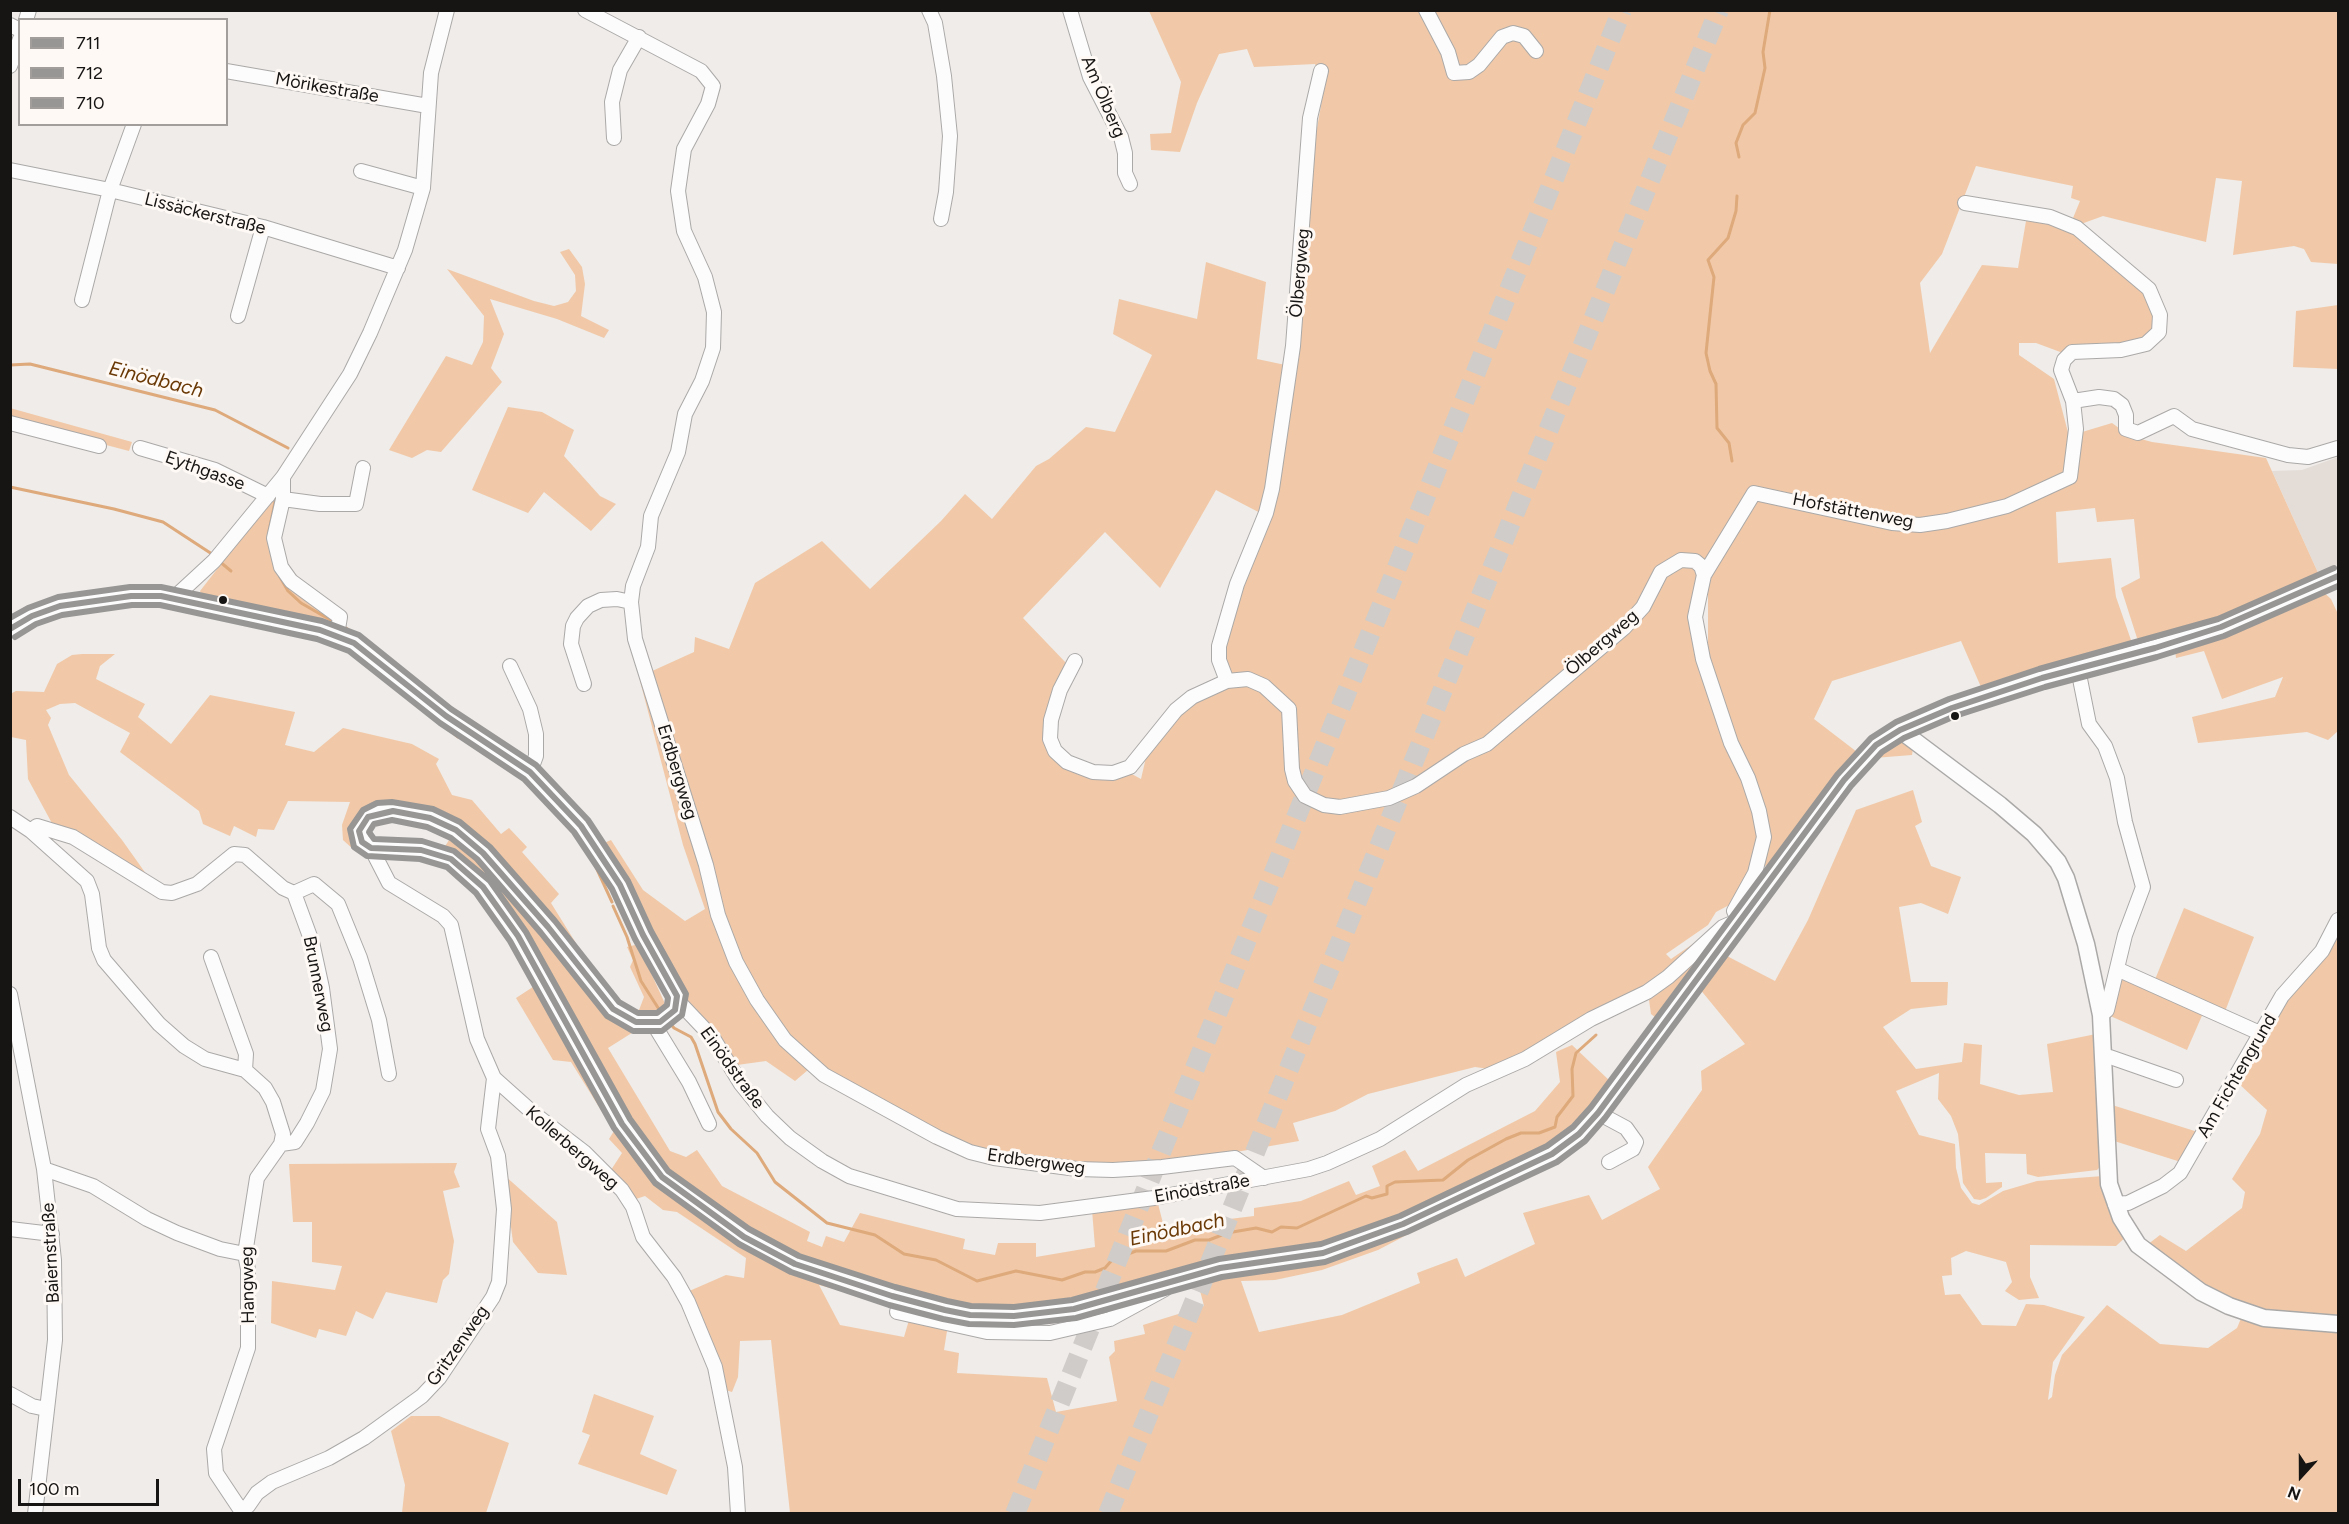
<!DOCTYPE html>
<html>
<head>
<meta charset="utf-8">
<style>
	body { margin:0 }
	#map { position:relative; width:2349px; height:1524px; overflow:hidden; background:#efece9; font-family:Figtree,sans-serif }
	canvas { display:block }
	.frame { position:absolute; inset:0; border:12px solid #171514; pointer-events:none }
	.legend { position:absolute; left:18px; top:18px; width:210px; height:108px; box-sizing:border-box; background:#fef9f5; border:2px solid #a29e9b; margin:0; padding:8px 10px; list-style:none; font-size:18px; color:#171514 }
	.legend li { display:flex; align-items:center; gap:12px; height:30px }
	.legend b { width:30px; border:2px solid #a29e9b }
	.north { position:absolute; left:2271px; top:1446px; width:60px; height:60px; -webkit-text-stroke:4px #fef9f5; paint-order:stroke; rotate:201deg; font-size:16px; font-weight:700; line-height:24px; text-align:center; color:#171514 }
	.north::after { content:''; display:block; margin:auto; width:21px; height:27px; background:#171514; clip-path:polygon(50% 0,100% 100%,50% 72%,0 100%) }
	.scale { position:absolute; left:18px; top:1479px; width:141px; height:27px; box-sizing:border-box; border:3px solid #171514; border-top:0; padding-left:8px; font-size:18px; line-height:21px; white-space:nowrap; color:#171514; -webkit-text-stroke:4px #fef9f5; paint-order:stroke }
</style>
</head>
<body>
<div id="map">
<canvas width="2349" height="1524"></canvas>
<div class="frame"></div>
<ul class="legend">
<li><b style="height:8px;background:#979695"></b>711</li>
<li><b style="height:8px;background:#979695"></b>712</li>
<li><b style="height:8px;background:#979695"></b>710</li>
</ul>
<div class="north">N</div>
<div class="scale">100 m</div>
</div>
<script>
const g = document.querySelector('canvas').getContext('2d');
g.lineJoin = 'round';
function paint(path, color) {
  g.fillStyle = color;
  g.fill(path, 'evenodd');
}
function poly(rows) {
  const path = new Path2D();
  for (const r of rows) {
    path.moveTo(r[0], r[1]);
    for (let i = 2; i < r.length; i += 2) path.lineTo(r[i], r[i + 1]);
  }
  return path;
}
function stroke(path, color, width, dash) {
  g.strokeStyle = color;
  g.lineWidth = width;
  g.lineCap = dash ? 'butt' : 'round';
  g.setLineDash(dash || []);
  g.stroke(path);
}
function write(font, color, halo, rows, align = 'center') {
  g.font = font + ' Figtree,sans-serif';
  g.lineWidth = 6;
  g.setLineDash([]);
  g.textBaseline = 'middle';
  g.strokeStyle = halo;
  g.fillStyle = color;
  for (const [text, x, y, turn = 0] of rows) {
    g.save();
    g.translate(x, y);
    g.rotate((+turn || 0) * Math.PI / 180);
    g.textAlign = isNaN(turn) ? turn : align;
    if (halo) g.strokeText(text, 0, 0);
    g.fillText(text, 0, 0);
    g.restore();
  }
}
const built = poly([
	[2338,457,2338,566,2319,575,2272,471,2302,470]
]);
const green = poly([
	[1149,11,2338,11,2338,264,2311,262,2304,249,2294,246,2233,255,2242,181,2216,178,2206,242,2103,216,2081,224,2073,218,2080,201,2071,198,2073,186,1976,166,1942,254,1920,283,1930,353,1982,265,2018,268,2026,221,2060,225,2069,230,2146,293,2155,315,2153,330,2144,341,2063,353,2036,343,2019,343,2019,355,2054,379,2069,436,2112,423,2130,436,2152,442,2266,458,2319,575,2230,612,2142,643,2137,638,2121,588,2140,578,2134,519,2097,522,2095,508,2056,512,2058,563,2111,558,2116,597,2132,643,2130,647,1981,687,1961,641,1832,681,1814,719,1857,752,1772,864,1750,870,1733,903,1716,912,1708,925,1666,954,1671,959,1716,928,1646,989,1553,1041,1489,1069,1475,1067,1368,1094,1335,1111,1293,1123,1299,1141,1162,1165,1077,1166,967,1147,815,1064,795,1081,766,1061,737,1065,686,999,646,932,604,843,611,840,643,890,685,921,705,909,683,845,639,677,694,652,695,637,729,649,755,583,822,541,870,589,941,521,965,494,992,519,1036,466,1049,459,1086,427,1115,432,1152,355,1113,334,1119,299,1197,319,1206,262,1266,282,1257,359,1295,367,1311,162,1325,83,1315,64,1254,67,1247,49,1219,54,1197,103,1180,152,1151,150,1150,134,1171,133,1181,82],
	[1216,490,1268,517,1223,641,1228,681,1171,719,1147,753,1141,779,1128,772,1107,780,1079,775,1061,764,1050,704,1068,665,1023,618,1105,532,1160,588],
	[1708,594,1708,649,1723,707,1730,756,1699,671,1690,611],
	[569,249,582,267,585,284,581,316,609,330,604,338,557,319,490,299,504,334,491,368,502,382,441,452,427,450,412,458,389,450,446,356,472,365,483,342,484,316,447,269,534,301,554,306,568,302,576,291,575,275,560,252],
	[2338,305,2338,369,2293,367,2296,311],
	[508,407,542,412,574,430,564,456,600,496,616,504,591,531,544,492,528,513,472,490],
	[10,408,132,442,129,451,11,420],
	[272,499,279,501,273,554,334,617,334,626,202,596,200,591],
	[2320,589,2331,599,2338,614,2338,731,2328,740,2307,732,2198,743,2192,717,2275,697,2283,677,2222,699,2204,651,2176,658,2175,649],
	[82,654,115,654,100,666,96,679,145,704,138,717,171,744,210,695,295,712,285,745,314,752,343,728,412,744,439,759,436,764,452,795,472,800,501,834,509,828,527,847,522,852,559,894,551,903,602,985,627,1006,639,1010,644,997,630,967,633,960,627,947,635,945,646,962,667,1008,647,1018,626,1011,451,822,363,813,353,828,368,854,354,850,343,840,342,825,350,802,288,801,274,830,258,829,256,837,234,826,230,836,203,824,199,811,120,752,130,733,75,703,60,704,46,710,51,718,48,725,69,775,122,840,154,885,54,827,28,779,26,740,11,737,10,694,16,691,44,692,57,664,72,655],
	[1898,742,1909,744,1913,748,1912,755,1874,758,1877,753],
	[1913,790,1922,822,1915,826,1931,866,1961,877,1948,914,1921,903,1899,907,1911,982,1948,982,1947,1005,1911,1009,1883,1027,1916,1069,1962,1062,1964,1043,1982,1045,1980,1084,2019,1095,2053,1092,2047,1044,2096,1034,2101,1166,2097,1170,2038,1177,2027,1174,2026,1154,1985,1153,1986,1183,2002,1182,2002,1187,1986,1198,1980,1200,1974,1199,1963,1183,1958,1134,1951,1116,1938,1099,1939,1073,1896,1091,1919,1135,1955,1144,1956,1168,1961,1188,1972,1203,1979,1205,2003,1191,2037,1181,2103,1176,2128,1235,2116,1246,2030,1245,2030,1277,2039,1298,2019,1300,2005,1291,2012,1282,2006,1262,1966,1251,1951,1258,1952,1275,1942,1276,1945,1295,1960,1294,1982,1325,2016,1326,2026,1304,2044,1305,2085,1317,2053,1362,2048,1400,2052,1397,2055,1375,2062,1355,2107,1305,2160,1344,2208,1348,2237,1328,2247,1304,2205,1287,2147,1245,2160,1235,2186,1251,2242,1208,2245,1192,2232,1179,2260,1134,2267,1110,2237,1082,2271,1023,2338,925,2338,1513,790,1513,771,1340,740,1341,738,1377,732,1392,722,1389,687,1292,726,1275,744,1278,746,1258,677,1212,663,1210,645,1196,636,1199,611,1170,622,1153,609,1139,614,1131,571,1062,553,1060,516,998,539,983,600,1095,687,1202,900,1307,819,1285,840,1325,904,1337,909,1320,947,1331,944,1350,959,1353,957,1373,1047,1378,1056,1412,1117,1401,1109,1357,1115,1351,1114,1341,1145,1334,1143,1325,1204,1306,1197,1279,1267,1266,1309,1264,1360,1248,1483,1195,1378,1250,1322,1270,1275,1280,1241,1281,1259,1332,1342,1315,1420,1283,1417,1273,1457,1258,1465,1277,1535,1244,1523,1213,1589,1195,1602,1220,1660,1189,1648,1167,1702,1090,1701,1071,1745,1044,1699,988,1725,955,1775,981,1808,920,1856,810],
	[397,818,432,824,465,844,635,1027,635,1031,608,1048,670,1151,686,1157,697,1150,722,1186,810,1232,807,1241,822,1247,826,1236,844,1242,860,1213,965,1239,963,1249,995,1255,998,1243,1036,1243,1036,1257,1095,1247,1092,1210,1157,1200,1164,1227,1254,1216,1254,1208,1301,1201,1349,1181,1356,1195,1380,1186,1372,1166,1405,1150,1418,1171,1535,1111,1560,1082,1556,1052,1572,1045,1611,1082,1586,1116,1567,1135,1547,1149,1356,1237,1102,1296,1018,1310,961,1307,811,1265,749,1233,662,1168,644,1146,460,859,444,848,449,840,439,833],
	[2184,908,2254,937,2224,1014,2154,982],
	[1715,940,1656,1018,1651,1014,1649,1000],
	[2119,976,2204,1011,2187,1050,2108,1015],
	[2109,1104,2201,1133,2184,1163,2111,1140],
	[457,1163,454,1172,460,1187,443,1191,454,1241,449,1274,443,1280,437,1303,386,1292,373,1319,356,1311,346,1336,319,1329,316,1338,271,1323,272,1281,335,1290,342,1266,312,1262,312,1222,293,1222,289,1164],
	[504,1175,557,1222,567,1275,538,1273,513,1242],
	[594,1394,654,1416,640,1454,677,1470,667,1495,578,1464,590,1435,582,1432],
	[411,1416,439,1416,509,1443,486,1513,402,1513,405,1485,391,1431]
]);
const stream = poly([
	[1739,157,1736,143,1743,125,1755,113,1765,68,1763,52,1770,10],
	[10,365,30,364,215,410,288,448],
	[1732,461,1729,443,1717,428,1716,384,1710,371,1706,353,1714,277,1708,260,1728,238,1736,211,1737,196],
	[10,487,114,509,163,522,215,556],
	[269,531,275,502],
	[219,561,231,571],
	[280,577,288,591,301,603,334,622],
	[343,626,388,658],
	[436,719,458,737],
	[483,753,525,780,575,833,586,849],
	[590,854,612,902],
	[613,906,627,937,641,981,662,1014],
	[669,1022,674,1028,691,1037,695,1044,718,1112,731,1129,757,1153,775,1182,827,1223,875,1235,904,1254,936,1260,977,1281,1016,1271,1062,1280,1085,1272,1095,1272,1105,1268,1112,1260,1136,1251,1166,1251,1195,1240,1209,1240,1227,1233,1256,1228,1272,1232,1281,1227,1297,1228,1366,1196,1372,1198,1387,1194,1387,1186,1395,1182,1443,1180,1468,1160,1506,1139,1521,1133,1539,1133,1555,1127,1557,1117,1573,1096,1572,1069,1576,1053,1596,1035]
]);
const highwayTunnel = poly([
	[1015,1514,1622,10],
	[1108,1514,1719,10]
]);
const minor = poly([
	[585,10,701,71,713,86,708,104,684,149,678,191,684,231,705,277,714,312,713,348,702,381,685,414,678,452,651,516,648,547,633,586,631,602,635,639,706,865,718,915,736,962,757,1000,785,1040,824,1075,937,1137,970,1152,994,1158,1077,1169,1113,1170,1162,1167,1235,1158,1264,1178],
	[929,10,935,23,944,76,950,136,946,192,941,219],
	[1070,10,1090,77,1121,137,1125,153,1125,173,1130,184],
	[1426,10,1448,52,1454,73,1469,72,1479,65,1502,37,1513,33,1524,36,1536,51],
	[26,20,29,10],
	[10,25,20,30],
	[10,66,20,39],
	[226,71,428,106],
	[614,138,612,102,620,70,639,37],
	[10,170,110,190,263,227,398,268],
	[361,171,423,188],
	[82,300,110,190,134,124],
	[238,316,263,227],
	[2073,401,2099,397,2114,399,2122,405,2126,415,2126,429,2138,433,2174,416,2192,429,2288,455,2308,457,2338,448],
	[10,423,99,446],
	[140,448,215,470,268,496],
	[283,477,283,499,274,538,281,567,291,581,340,617,337,635],
	[283,499,320,504,356,504,363,468],
	[1704,575,1754,493,1892,523,1920,525,1947,521,2007,506,2070,477,2076,429,2073,401,2061,370,2064,360,2072,352,2121,350,2146,344,2159,332,2160,315,2149,289,2077,228,2050,217,1965,203],
	[175,597,214,561,283,477,350,374,370,333,405,250,423,188,431,73,447,10],
	[1075,661,1060,690,1051,720,1050,739,1055,751,1067,762,1093,772,1113,773,1130,767,1176,710,1192,697,1227,681,1219,660,1219,646,1237,584,1266,513,1272,489,1293,346,1310,118,1321,71],
	[510,666,530,709,536,734,536,756,530,772],
	[2078,669,2089,724,2105,746,2117,778,2125,822,2143,887,2125,935,2107,1010,2101,1015],
	[584,684,571,644,573,626,577,618,588,606,601,600,617,599,631,602],
	[10,817,31,831,87,881,92,894,99,948,104,960,159,1024,184,1046,205,1059,245,1070,265,1088,273,1102,283,1134,281,1144,257,1178,245,1254,248,1269,248,1348,214,1449,216,1473,240,1509,241,1514],
	[31,831,37,826,73,837,162,892,172,893,197,884,234,854,245,855,283,888,294,893],
	[371,848,389,883,443,916,451,925,477,1039,494,1078,532,1112,584,1152,622,1190,633,1207,643,1237,674,1277,688,1302,715,1367,735,1467,738,1514],
	[294,893,314,884,338,904,360,958,379,1020,389,1074],
	[211,957,246,1054,245,1070],
	[2117,969,2262,1034],
	[10,994,44,1169,54,1260,55,1340,35,1514],
	[677,1000,713,1038,741,1084,767,1116,790,1138,822,1161,849,1176,957,1209,1040,1213,1154,1198,1309,1169,1327,1163,1380,1139,1466,1085,1525,1059,1591,1019,1647,992,1668,977,1723,927,1739,920,1734,911,1755,873,1764,837,1759,811,1748,778,1731,743,1703,659,1695,617,1704,575,1701,566,1695,561,1681,560,1661,572,1643,607,1624,628,1487,744,1464,754,1416,786,1389,798,1340,807,1324,805,1305,796,1295,781,1292,769,1289,709,1264,686,1248,679,1227,681],
	[653,1023,689,1082,709,1124],
	[2103,1057,2110,1057,2176,1080],
	[1598,1113,1626,1128,1636,1142,1633,1149,1609,1162],
	[281,1144,295,1142,307,1123,323,1091,330,1049,322,988,312,942,294,893],
	[44,1169,93,1186,147,1219,177,1233,220,1249,245,1254],
	[2115,1204,2128,1203,2163,1186,2180,1173,2282,996,2322,951,2338,920],
	[10,1229,52,1234],
	[929,1311,898,1309,897,1312,987,1332,1050,1333,1110,1319,1165,1289],
	[10,1394,32,1406,46,1409],
	[240,1509,248,1506,257,1493,272,1482,329,1458,364,1438,422,1396,439,1378,493,1297,499,1282,504,1209,498,1156,488,1129,494,1078]
]);
const major = poly([
	[10,629,32,616,60,606,131,596,161,596,320,630,354,643,446,716,530,772,581,826,620,885,643,935,677,996,675,1010,660,1022,636,1022,613,1009,548,927,483,853,456,830,430,818,393,811,380,812,368,817,359,831,362,842,371,848,421,850,451,859,483,887,518,936,622,1124,662,1177,744,1237,795,1264,892,1296,945,1310,970,1315,1014,1316,1074,1309,1220,1268,1323,1253,1403,1224,1552,1154,1579,1134,1598,1113,1844,780,1876,745,1900,730,1952,708,2042,678,2155,648,2221,627,2338,576],
	[1900,730,2000,805,2034,834,2058,862,2066,878,2086,944,2101,1015,2109,1184,2121,1218,2138,1245,2201,1292,2229,1306,2264,1318,2338,1324]
]);
const bus1 = poly([
	[10,629,32,616,60,606,131,596,161,596,320,630,354,643,446,716,530,772,581,826,620,885,643,935,677,996,675,1010,660,1022,636,1022,613,1009,548,927,483,853,456,830,430,818,393,811,368,817,359,831,362,842,371,848,421,850,451,859,483,887,518,936,622,1124,662,1177,744,1237,795,1264,892,1296,945,1310,970,1315,1014,1316,1074,1309,1220,1268,1323,1253,1403,1224,1552,1154,1579,1134,1598,1113,1844,780,1876,745,1900,730,1952,708,2042,678,2155,648,2221,627,2338,576]
]);
const bus2 = poly([
	[15,637,36,624,62,615,132,605,160,605,317,639,349,651,440,723,524,779,574,832,612,889,635,939,668,998,667,1005,657,1013,638,1013,619,1002,555,921,490,847,460,822,433,809,392,802,377,803,363,810,350,829,354,847,367,856,420,859,447,867,476,893,510,941,614,1128,655,1183,739,1244,791,1272,889,1305,943,1319,969,1324,1014,1325,1076,1318,1222,1277,1325,1262,1407,1232,1557,1162,1585,1141,1605,1118,1851,786,1882,752,1904,738,1955,716,2045,687,2157,657,2224,636,2338,586]
]);
const bus3 = poly([
	[10,618,28,608,58,597,130,587,161,587,322,621,359,635,451,709,536,765,588,820,628,881,651,931,686,994,682,1015,662,1031,633,1031,607,1016,541,933,477,859,451,838,427,827,392,820,374,824,369,832,374,839,422,841,454,851,490,881,526,932,630,1119,668,1171,749,1229,799,1256,895,1287,947,1301,971,1306,1014,1307,1072,1300,1219,1259,1321,1244,1400,1216,1547,1146,1573,1127,1591,1107,1837,775,1871,738,1896,722,1949,699,2039,669,2218,619,2334,568]
]);
const markers = [
	[223,600,5,"#171514"],
	[1955,716,5,"#171514"]
];
const streetNames = [
	["Mörikestraße",327,88,10],
	["Am Ölberg",1103,97,67],
	["Lissäckerstraße",205,214,14],
	["Ölbergweg",1300,273,-85],
	["Eythgasse",205,471,20],
	["Hofstättenweg",1853,511,11],
	["Ölbergweg",1602,643,-41],
	["Erdbergweg",677,772,73],
	["Brunnerweg",318,984,79],
	["Einödstraße",732,1068,54],
	["Am Fichtengrund",2237,1076,-60],
	["Kollerbergweg",572,1148,41],
	["Erdbergweg",1036,1162,8],
	["Einödstraße",1202,1189,-10],
	["Baiernstraße",51,1253,-93],
	["Hangweg",248,1285,-91],
	["Gritzenweg",458,1346,-55]
];
const waterNames = [
	["Einödbach",156,380,14],
	["Einödbach",1177,1230,-12]
];
paint(built, '#e4ddd7');
paint(green, '#f1c9a8');
stroke(stream, '#dea97b', 3);
stroke(highwayTunnel, '#cfccc9', 20, [20, 10]);
stroke(minor, '#aba9a8', 16);
stroke(major, '#aba9a8', 19);
stroke(minor, '#fdfcfc', 14);
stroke(major, '#fdfcfc', 16);
stroke(bus1, '#979695', 6);
stroke(bus2, '#979695', 6);
stroke(bus3, '#979695', 6);
for (const [x, y, r, color] of markers) {
  const dot = new Path2D();
  dot.arc(x, y, r, 0, 2 * Math.PI);
  g.fillStyle = color;
  g.fill(dot);
  stroke(dot, '#fef9f5', 2);
}
write('18px', '#171514', '#fef9f5', streetNames);
write('italic 20px', '#6a3905', '#fef9f5', waterNames);
</script>
</body>
</html>
